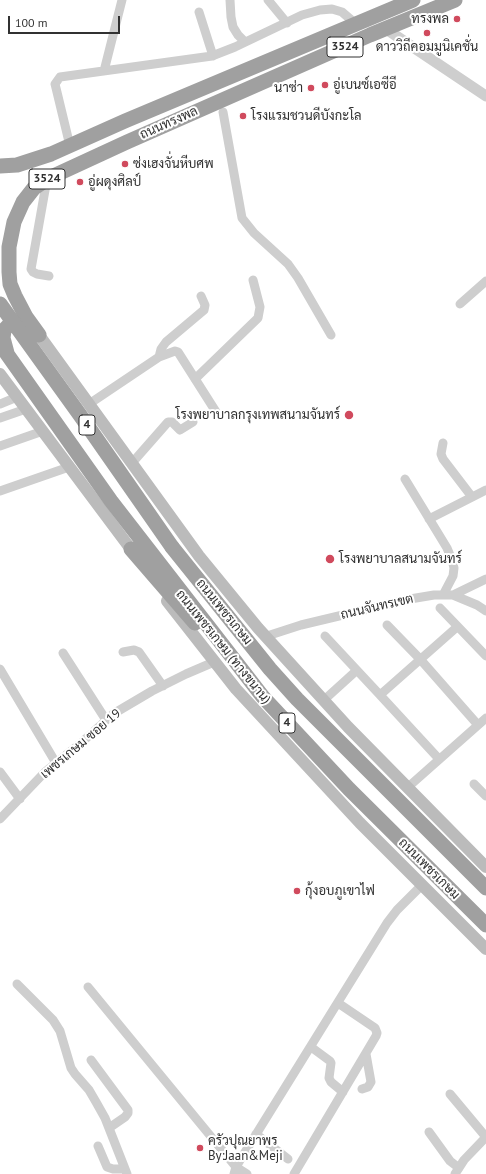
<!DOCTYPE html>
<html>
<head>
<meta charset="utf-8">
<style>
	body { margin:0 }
	#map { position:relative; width:486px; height:1174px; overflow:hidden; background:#fff; font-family:"PT Sans",sans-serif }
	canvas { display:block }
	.scale { position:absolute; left:8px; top:16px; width:112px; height:18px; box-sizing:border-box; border:2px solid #313131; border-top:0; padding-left:5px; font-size:12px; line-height:14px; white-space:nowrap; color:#313131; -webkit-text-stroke:3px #fff; paint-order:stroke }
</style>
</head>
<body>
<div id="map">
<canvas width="486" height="1174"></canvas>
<div class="scale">100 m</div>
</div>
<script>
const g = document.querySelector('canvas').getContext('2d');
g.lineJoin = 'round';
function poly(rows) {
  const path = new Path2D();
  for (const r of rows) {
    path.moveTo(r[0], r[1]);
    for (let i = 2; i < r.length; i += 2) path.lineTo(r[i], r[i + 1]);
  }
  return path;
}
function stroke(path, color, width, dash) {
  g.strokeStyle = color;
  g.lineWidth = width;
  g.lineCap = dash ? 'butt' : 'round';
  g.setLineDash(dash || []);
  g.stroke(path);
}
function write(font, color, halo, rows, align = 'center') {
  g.font = font + ' "PT Sans",Sarabun,sans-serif';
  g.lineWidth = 4;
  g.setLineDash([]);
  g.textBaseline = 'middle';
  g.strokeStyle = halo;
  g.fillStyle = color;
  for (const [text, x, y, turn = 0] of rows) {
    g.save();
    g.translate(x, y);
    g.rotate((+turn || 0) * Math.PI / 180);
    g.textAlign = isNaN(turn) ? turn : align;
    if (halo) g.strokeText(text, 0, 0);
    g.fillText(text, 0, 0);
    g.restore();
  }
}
const minor = poly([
	[230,0,231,17,233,27,238,35,245,42],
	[268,0,287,23],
	[199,12,213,56],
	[104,71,122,0],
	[223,112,242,218,254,233,288,264,298,278,331,335],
	[70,146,56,88,55,84,60,77,212,56,235,47,302,15,320,10,332,9,342,12,356,24],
	[47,179,31,269,33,272,37,274,49,276],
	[460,304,486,281],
	[159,357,161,349,166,342,204,310,205,305,201,296],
	[195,379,258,318,260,307,253,280],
	[0,404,17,397],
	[89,404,159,357,175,351,178,352,218,415],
	[0,418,26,409],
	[443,443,441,454,443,459,472,497],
	[0,446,43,431],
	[132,463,168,422,172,422,180,430,193,422],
	[405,479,447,548,452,560,454,568,453,576,443,595],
	[0,491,69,467],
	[429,519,486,490],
	[453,595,486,579],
	[440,608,486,656],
	[387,625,420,659,478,725],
	[267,636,301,625,410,599,434,595,453,595,477,605,486,611],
	[325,636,380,695],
	[123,652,134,650,139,652,163,686],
	[63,653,106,720],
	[0,669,56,763],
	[324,700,356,671],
	[439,759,380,695,457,627],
	[0,772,20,799],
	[474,784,486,796],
	[407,788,486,718],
	[0,819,45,772,81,743,113,714,152,691,186,674,214,662],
	[17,984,53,1020,60,1031,71,1068,75,1074,89,1090,96,1102,105,1118,127,1174],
	[88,987,236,1167,247,1174],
	[311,1047,330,1061,331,1063,329,1078,331,1082,343,1092],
	[91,1060,128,1110,128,1113,125,1117,109,1128],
	[362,1089,368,1087,371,1082,366,1054],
	[450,1094,486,1137],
	[429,1132,450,1161,459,1168],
	[256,1134,288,1159],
	[98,1146,107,1167,113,1169,125,1169],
	[234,1174,236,1167,242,1157,387,923,397,910,422,885],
	[294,1174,376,1036,377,1033,375,1028,338,1003],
	[455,1174,464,1160,486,1137]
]);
const tertiary = poly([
	[386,29,486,96]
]);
const secondary = poly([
	[39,335,199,556,258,628,348,727,486,867],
	[0,374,136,556],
	[167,601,236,689,360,823,486,949]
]);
const trunk = poly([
	[0,166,17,165,51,154,125,121,413,0],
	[39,335,26,317,15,296,10,284,9,272,9,247,14,222,23,202,34,188,49,178,127,142,370,35,455,0],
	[0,344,111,501,263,697,349,789,486,925],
	[7,353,3,338,4,330,9,325,17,322,25,324],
	[172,547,270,669,297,699,486,888],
	[131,549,195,623]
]);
const trunkBridge = poly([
	[0,304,80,415,172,547]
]);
const markers = [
	[457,19,4,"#d04a5d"],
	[427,33,4,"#d04a5d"],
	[325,85,4,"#d04a5d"],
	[311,88,4,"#d04a5d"],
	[243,116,4,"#d04a5d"],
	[125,164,4,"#d04a5d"],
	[80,182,4,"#d04a5d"],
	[349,415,5,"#d04a5d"],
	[330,559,5,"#d04a5d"],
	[297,891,4,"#d04a5d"],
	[200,1148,4,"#d04a5d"]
];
const shields = [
	[345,47,36],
	[47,179,36],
	[87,425,16],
	[287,723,16]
];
const shieldNames = [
	["3524",345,47],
	["3524",47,179],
	["4",87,425],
	["4",287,723]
];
const poiNames = [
	["ทรงพล",449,19,"right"],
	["ดาววิถีคอมมูนิเคชั่น",427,47,"center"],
	["อู่เบนซ์เอซีอี",333,85],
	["นาซ่า",303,88,"right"],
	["โรงแรมชวนดีบังกะโล",251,116],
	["ซ่งเฮงจั่นหีบศพ",133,164],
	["อู่ผดุงศิลป์",88,182],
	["โรงพยาบาลกรุงเทพสนามจันทร์",340,415,"right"],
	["โรงพยาบาลสนามจันทร์",339,559],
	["กุ้งอบภูเขาไฟ",305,891],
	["ครัวปุณยาพร",208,1141],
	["By:Jaan&Meji",208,1156]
];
const streetNames = [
	["ถนนทรงพล",169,123,-24],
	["ถนนจันทรเขต",377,607,-13],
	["ถนนเพชรเกษม",224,612,51],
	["ถนนเพชรเกษม (ทางขนาน)",223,647,51],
	["เพชรเกษม ซอย 19",81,744,-40],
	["ถนนเพชรเกษม",429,869,45]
];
stroke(minor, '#cecece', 9);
stroke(tertiary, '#cecece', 11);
stroke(secondary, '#bbb', 12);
stroke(trunk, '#a0a0a0', 15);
stroke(trunkBridge, '#a0a0a0', 15);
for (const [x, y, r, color] of markers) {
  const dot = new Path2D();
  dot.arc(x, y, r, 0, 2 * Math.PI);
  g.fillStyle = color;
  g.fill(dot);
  stroke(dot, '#fff', 1.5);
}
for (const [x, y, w] of shields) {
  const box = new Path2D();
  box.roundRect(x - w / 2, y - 10, w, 20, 3);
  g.fillStyle = '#fff';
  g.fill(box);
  stroke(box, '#313131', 1);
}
write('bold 12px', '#313131', null, shieldNames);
write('13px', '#313131', '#fff', poiNames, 'left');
write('13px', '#313131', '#fff', streetNames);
</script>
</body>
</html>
